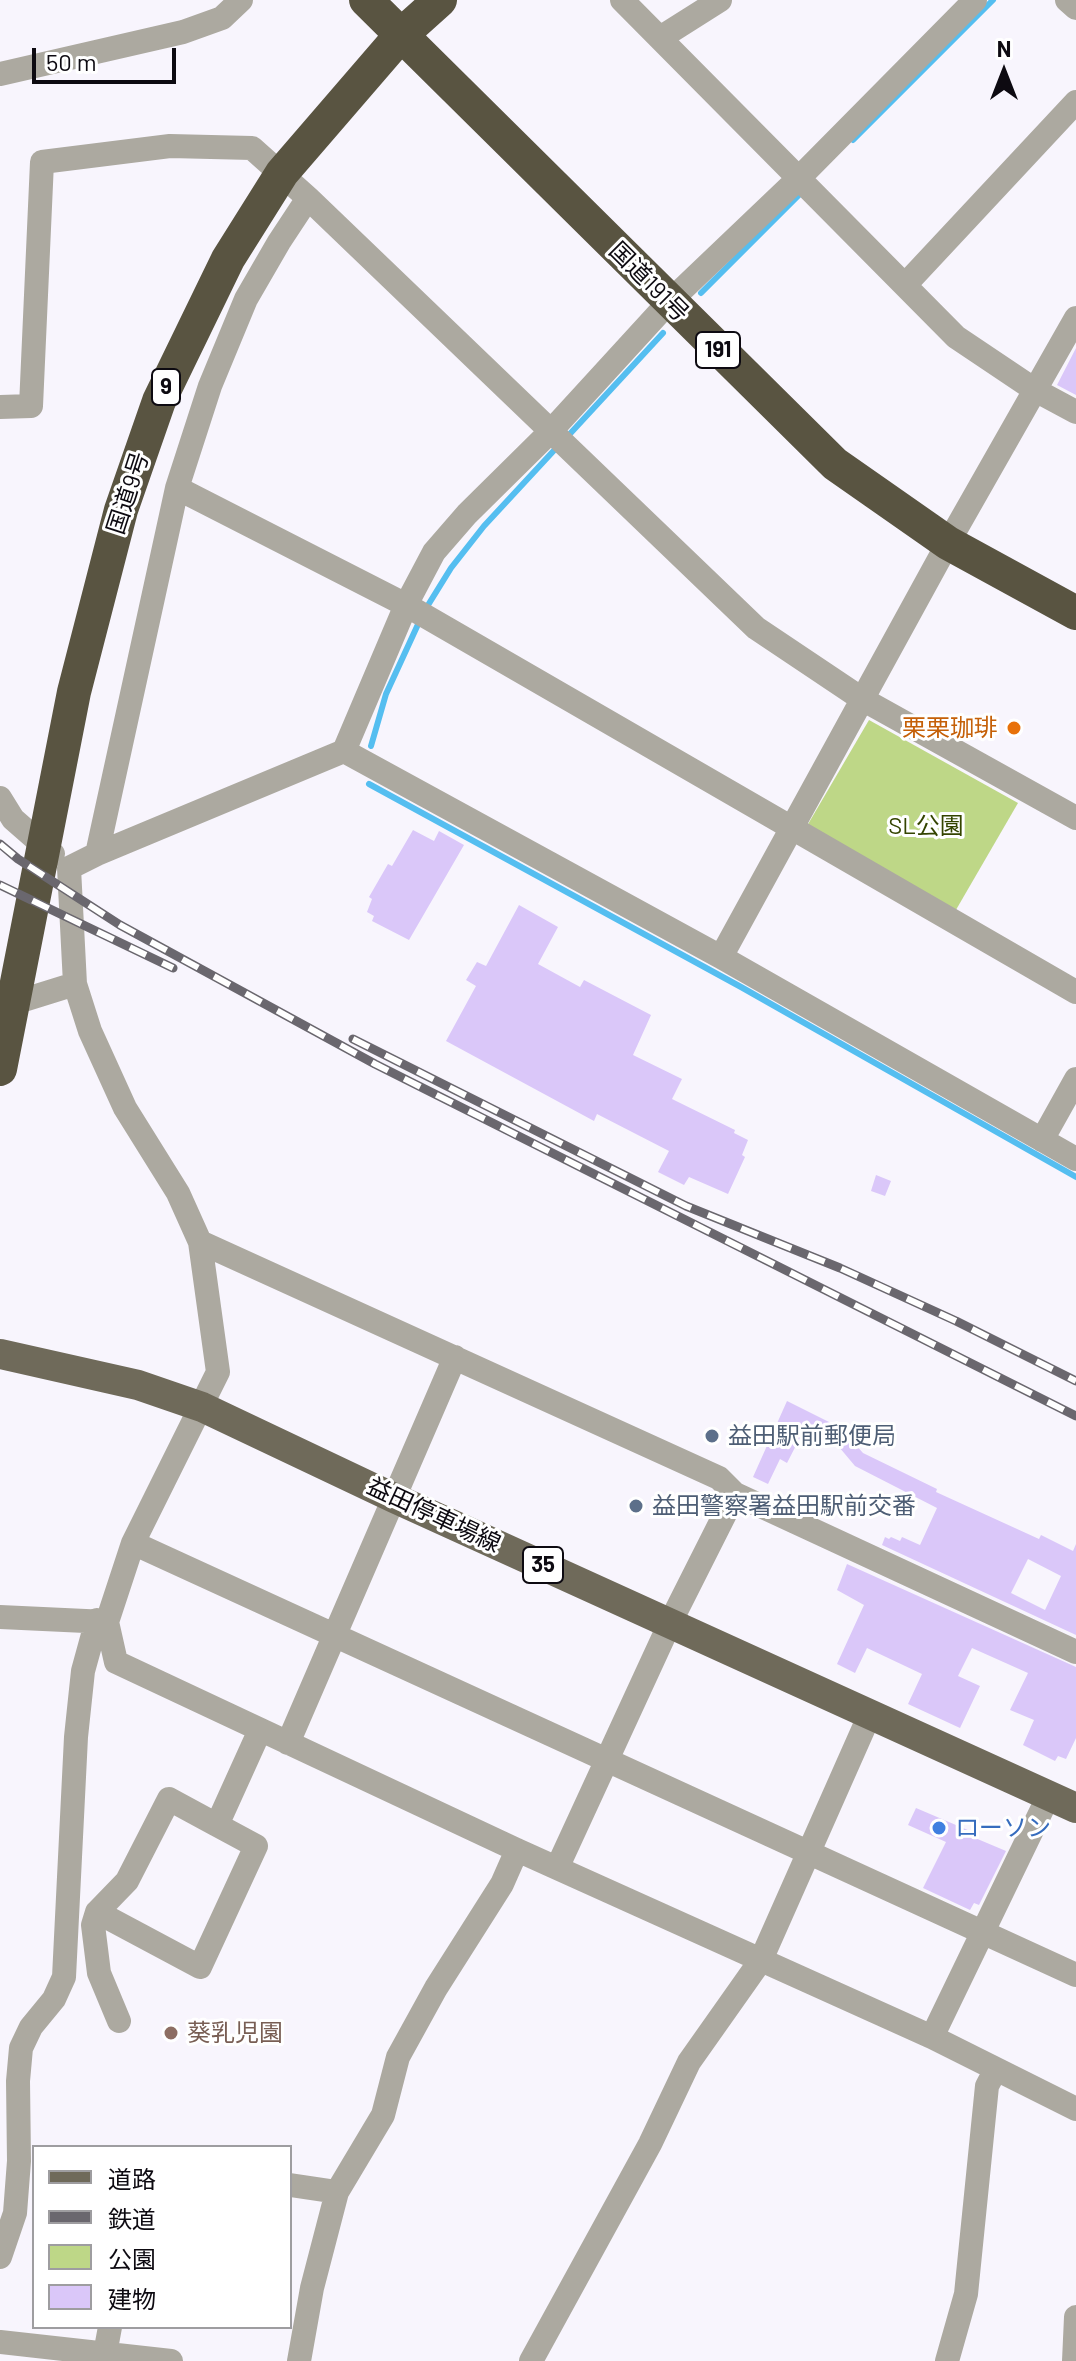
<!DOCTYPE html>
<html>
<head>
<meta charset="utf-8">
<style>
	body { margin:0 }
	#map { position:relative; width:1076px; height:2361px; overflow:hidden; background:#f8f5fd; font-family:Barlow,"Noto Sans JP",sans-serif }
	canvas { display:block }
	.legend { position:absolute; left:32px; top:2145px; width:260px; height:184px; box-sizing:border-box; background:#fff; border:2px solid #9e9da0; margin:0; padding:10px 14px; list-style:none; font-size:24px; color:#0d0a11 }
	.legend li { display:flex; align-items:center; gap:16px; height:40px }
	.legend b { width:40px; border:2px solid #9e9da0 }
	.north { position:absolute; left:964px; top:32px; width:80px; height:80px; -webkit-text-stroke:6px #fff; paint-order:stroke; rotate:0deg; font-size:22px; font-weight:700; line-height:32px; text-align:center; color:#0d0a11 }
	.north::after { content:''; display:block; margin:auto; width:28px; height:36px; background:#0d0a11; clip-path:polygon(50% 0,100% 100%,50% 72%,0 100%) }
	.scale { position:absolute; left:32px; top:48px; width:144px; height:36px; box-sizing:border-box; border:4px solid #0d0a11; border-top:0; padding-left:10px; font-size:24px; line-height:28px; white-space:nowrap; color:#0d0a11; -webkit-text-stroke:6px #fff; paint-order:stroke }
</style>
</head>
<body>
<div id="map">
<canvas width="1076" height="2361"></canvas>
<ul class="legend">
<li><b style="height:10px;background:#6f6a5a"></b>道路</li>
<li><b style="height:10px;background:#6a676e"></b>鉄道</li>
<li><b style="height:22px;background:#bed787"></b>公園</li>
<li><b style="height:22px;background:#dac7f9"></b>建物</li>
</ul>
<div class="north">N</div>
<div class="scale">50 m</div>
</div>
<script>
const g = document.querySelector('canvas').getContext('2d');
g.lineJoin = 'round';
function paint(path, color) {
  g.fillStyle = color;
  g.fill(path, 'evenodd');
}
function poly(rows) {
  const path = new Path2D();
  for (const r of rows) {
    path.moveTo(r[0], r[1]);
    for (let i = 2; i < r.length; i += 2) path.lineTo(r[i], r[i + 1]);
  }
  return path;
}
function stroke(path, color, width, dash) {
  g.strokeStyle = color;
  g.lineWidth = width;
  g.lineCap = dash ? 'butt' : 'round';
  g.setLineDash(dash || []);
  g.stroke(path);
}
function write(font, color, halo, rows, align = 'center') {
  g.font = font + ' Barlow,"Noto Sans JP",sans-serif';
  g.lineWidth = 6;
  g.setLineDash([]);
  g.textBaseline = 'middle';
  g.strokeStyle = halo;
  g.fillStyle = color;
  for (const [text, x, y, turn = 0] of rows) {
    g.save();
    g.translate(x, y);
    g.rotate((+turn || 0) * Math.PI / 180);
    g.textAlign = isNaN(turn) ? turn : align;
    if (halo) g.strokeText(text, 0, 0);
    g.fillText(text, 0, 0);
    g.restore();
  }
}
const green = poly([
	[869,720,1018,803,953,915,804,831]
]);
const stream = poly([
	[853,140,993,0],
	[701,293,803,191],
	[567,437,663,333],
	[425,610,451,568,484,526,559,445],
	[371,746,386,694,420,620],
	[369,784,741,987,1076,1177]
]);
const building = poly([
	[1076,348,1076,395,1057,385],
	[413,830,434,841,439,831,464,845,409,940,372,921,374,916,367,912,372,899,369,897,388,864,392,866],
	[519,905,558,927,538,964,580,987,584,980,651,1015,633,1055,682,1079,672,1099,735,1130,734,1133,748,1140,742,1155,745,1157,728,1194,689,1177,684,1185,658,1172,669,1151,597,1114,594,1121,446,1041,476,986,466,980,477,962,486,966],
	[876,1175,891,1181,885,1196,871,1191],
	[787,1401,841,1428,863,1453,937,1489,936,1492,1039,1539,1041,1535,1073,1551,1076,1544,1076,1635,882,1545,885,1537,889,1539,891,1537,900,1541,902,1537,920,1545,937,1508,855,1466,834,1441,805,1428,787,1463,780,1459,768,1484,753,1477],
	[1028,1559,1061,1576,1045,1610,1011,1593],
	[847,1564,1076,1667,1076,1738,1066,1759,1058,1756,1055,1761,1023,1745,1034,1720,1010,1710,1028,1673,972,1648,958,1676,980,1686,960,1728,908,1704,922,1674,867,1648,855,1673,837,1664,864,1605,837,1590],
	[916,1808,970,1831,968,1835,1006,1851,979,1905,974,1903,970,1910,923,1888,946,1842,908,1825]
]);
const minor = poly([
	[622,0,956,337,1035,390,1076,412],
	[975,0,799,178,669,302,550,432,467,514,434,552,406,605,344,751,97,854,69,868,75,984,90,1031,125,1108,178,1193,200,1242,218,1372,133,1543,107,1622,116,1662,517,1850,932,2037,1076,2109],
	[1067,0,1076,8],
	[660,38,720,0],
	[0,74,183,32,222,18,241,0],
	[905,285,1076,102],
	[0,407,31,406,42,162,170,146,252,148,308,198,756,628,862,699,1076,818],
	[177,488,406,605,1076,992],
	[344,751,721,957,1076,1159],
	[0,798,13,819,53,854],
	[97,854,177,488,210,386,246,299,279,242,308,198],
	[721,957,948,543,1076,318],
	[14,1003,75,984],
	[1042,1140,1076,1079],
	[200,1242,719,1478,735,1494,1076,1652],
	[133,1543,1076,1975],
	[0,1617,107,1622],
	[288,1743,455,1357],
	[558,1866,670,1623,735,1494],
	[97,1912,200,1967,256,1846,217,1825,260,1730],
	[119,2021,99,1973,93,1925,97,1912,127,1881,169,1799,217,1825],
	[932,2037,1049,1795],
	[290,2185,337,2192],
	[0,2257,15,2213,19,2161,18,2081,21,2048,31,2027,54,1999,64,1977,76,1737,83,1671,97,1620],
	[0,2342,171,2361],
	[105,2354,110,2327],
	[299,2361,312,2288,337,2192,383,2115,398,2057,436,1988,502,1884,517,1850],
	[531,2361,650,2144,689,2062,761,1960,870,1714],
	[947,2361,966,2294,987,2086,996,2069],
	[1074,2361,1076,2317]
]);
const major = poly([
	[0,1354,138,1385,202,1407,394,1498,1076,1808]
]);
const highway = poly([
	[366,0,835,464,948,543,1076,613],
	[0,1069,74,692,121,510,159,401,228,259,282,173,401,35,440,0]
]);
const rail = poly([
	[0,844,18,859,120,925,375,1064,1076,1416],
	[0,885,173,968],
	[353,1039,686,1206,840,1268,956,1321,1076,1381]
]);
const markers = [
	[1014,728,8,"#e8710a"],
	[712,1436,8,"#5c6f8a"],
	[636,1506,8,"#5c6f8a"],
	[939,1828,8,"#3f7fe0"],
	[171,2033,8,"#8d6e63"]
];
const shields = [
	[718,350,44],
	[166,387,28],
	[543,1565,40]
];
const shieldNames = [
	["191",718,350],
	["9",166,387],
	["35",543,1565]
];
const streetNames = [
	["国道191号",649,282,45],
	["国道9号",128,493,-72],
	["益田停車場線",434,1515,25]
];
const foodNames = [
	["栗栗珈琲",998,728]
];
const parkNames = [
	["SL公園",926,826]
];
const serviceNames = [
	["益田駅前郵便局",728,1436],
	["益田警察署益田駅前交番",652,1506]
];
const shopNames = [
	["ローソン",955,1828]
];
const educationNames = [
	["葵乳児園",187,2033]
];
paint(green, '#bed787');
stroke(stream, '#55bef0', 6);
paint(building, '#dac7f9');
stroke(minor, '#aca9a0', 24);
stroke(major, '#6f6a5a', 30);
stroke(highway, '#595441', 34);
stroke(rail, '#6a676e', 9);
stroke(rail, '#fff', 6, [18]);
for (const [x, y, r, color] of markers) {
  const dot = new Path2D();
  dot.arc(x, y, r, 0, 2 * Math.PI);
  g.fillStyle = color;
  g.fill(dot);
  stroke(dot, '#fff', 3);
}
for (const [x, y, w] of shields) {
  const box = new Path2D();
  box.roundRect(x - w / 2, y - 18, w, 36, 6);
  g.fillStyle = '#fff';
  g.fill(box);
  stroke(box, '#0d0a11', 2);
}
write('bold 22px', '#0d0a11', null, shieldNames);
write('24px', '#0d0a11', '#fff', streetNames);
write('24px', '#c56008', '#fff', foodNames, 'right');
write('24px', '#344400', '#fff', parkNames);
write('24px', '#4e5e75', '#fff', serviceNames, 'left');
write('24px', '#366cbe', '#fff', shopNames, 'left');
write('24px', '#785e54', '#fff', educationNames, 'left');
</script>
</body>
</html>
